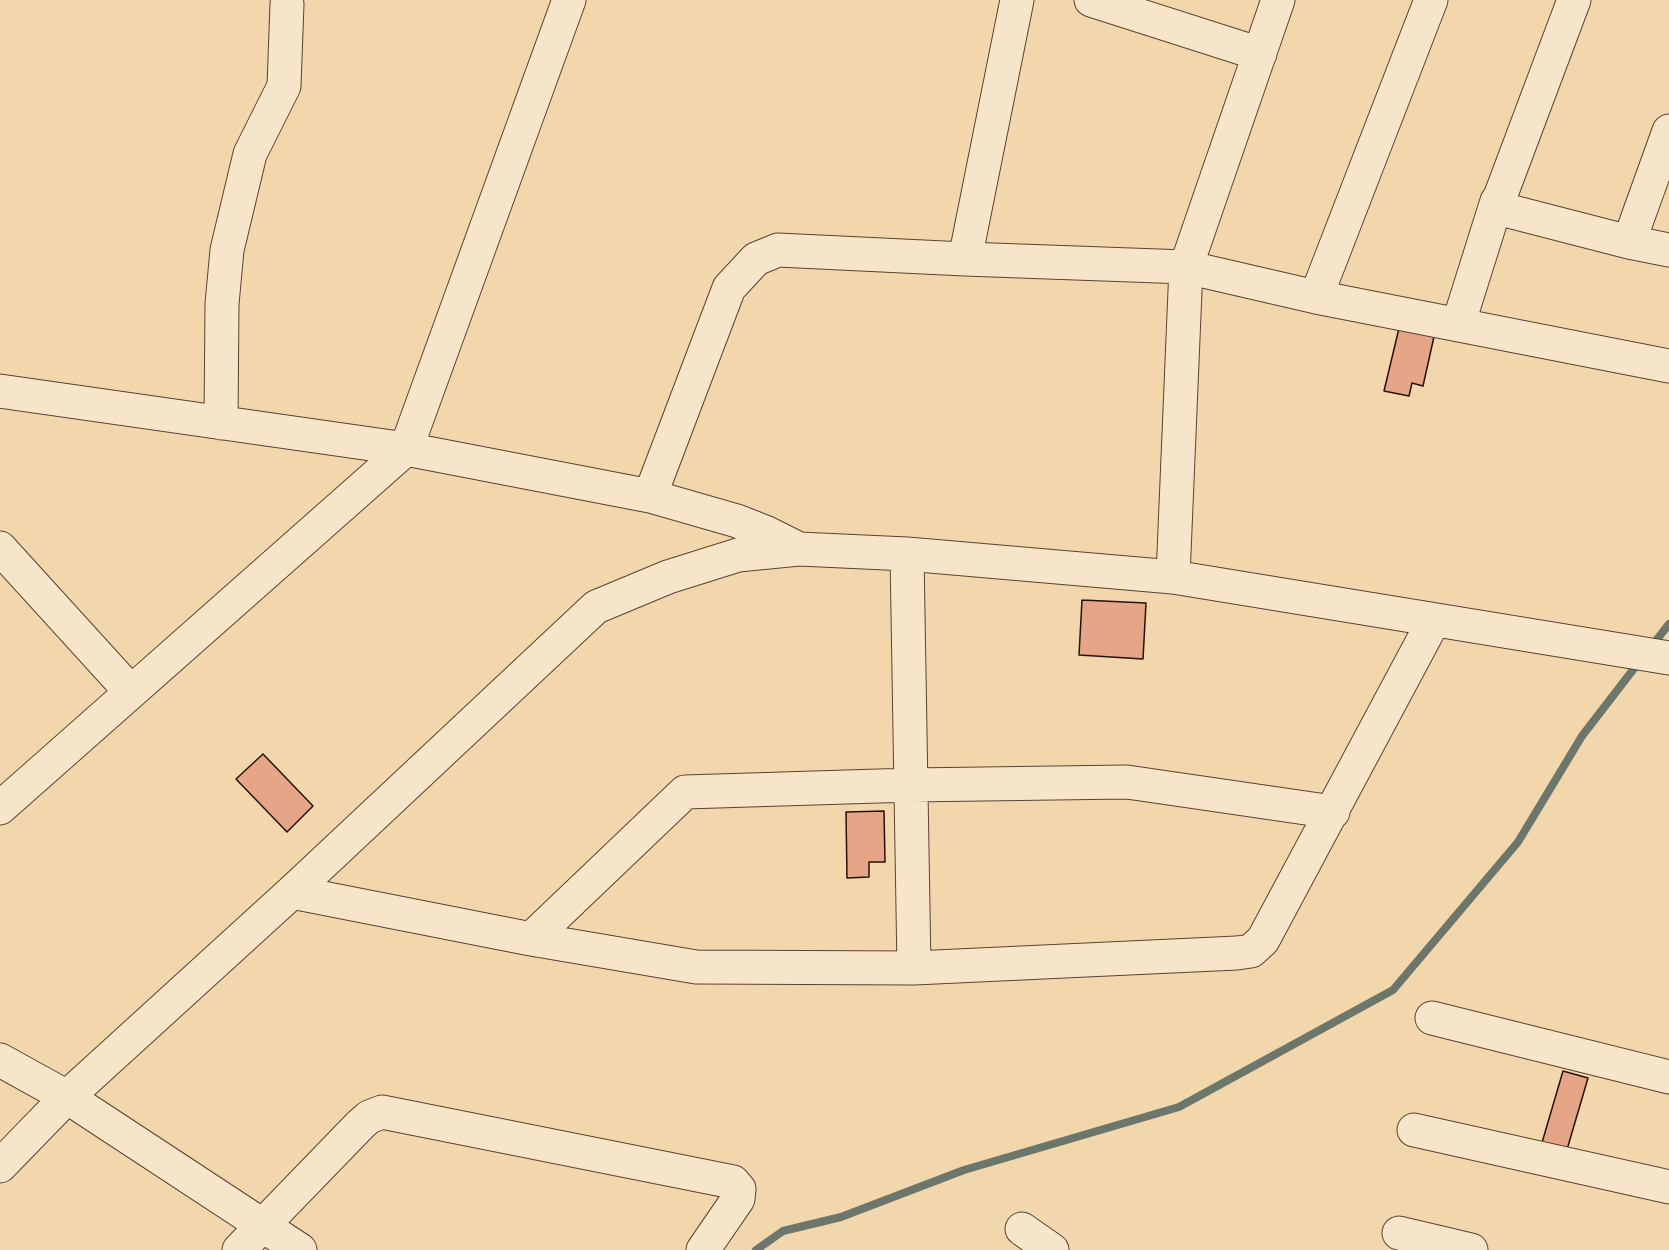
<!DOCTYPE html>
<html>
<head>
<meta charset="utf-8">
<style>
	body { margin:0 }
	canvas { display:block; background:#f2d7ac }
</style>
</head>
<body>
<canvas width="1669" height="1250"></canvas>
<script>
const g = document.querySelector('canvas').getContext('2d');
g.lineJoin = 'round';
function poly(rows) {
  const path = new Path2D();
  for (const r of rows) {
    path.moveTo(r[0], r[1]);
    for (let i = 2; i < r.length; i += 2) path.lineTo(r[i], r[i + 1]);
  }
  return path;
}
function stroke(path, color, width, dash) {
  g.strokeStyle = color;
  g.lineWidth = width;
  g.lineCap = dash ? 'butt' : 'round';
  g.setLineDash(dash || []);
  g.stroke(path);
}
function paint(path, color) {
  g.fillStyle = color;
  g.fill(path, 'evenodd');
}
const stream = poly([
	[1651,647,1669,624],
	[756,1250,783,1231,841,1217,964,1170,1179,1107,1393,990,1518,842,1582,736,1639,662]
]);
const building = poly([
	[1400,324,1435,332,1423,386,1412,383,1409,396,1384,391,1400,324],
	[1082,600,1146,603,1143,659,1079,655,1082,600],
	[263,754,313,806,287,832,236,779,263,754],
	[884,811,885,862,869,862,869,877,847,878,846,812,884,811],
	[1563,1071,1588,1078,1566,1153,1541,1146,1563,1071]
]);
const minor = poly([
	[1091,0,1260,54],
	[1574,0,1497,205,1501,209,1629,242,1669,250],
	[1629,242,1669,131],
	[965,259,1017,0],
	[1316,297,1431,0],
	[1458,325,1497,201],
	[0,391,406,449,650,496,737,521,765,532,799,549],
	[221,423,222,304,227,250,250,154,284,86,287,4],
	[650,496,729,288,756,259,778,250,965,259,1186,267,1316,297,1669,366],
	[0,548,131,692],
	[907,554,914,968],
	[1173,577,1186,267,1278,0],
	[0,808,406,449,569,0],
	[292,892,531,939,696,967,914,968,1237,953,1251,951,1263,940,1434,620],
	[531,939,685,792,911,785,1127,782,1333,812],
	[1432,1018,1669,1077],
	[0,1060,67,1097,300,1250],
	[1414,1130,1669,1187],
	[0,1166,67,1097,292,892,596,607,668,577,738,555,799,549,907,554,1173,577,1669,658],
	[1022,1229,1052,1250],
	[1399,1233,1471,1250],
	[239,1250,360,1125,369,1117,382,1112,733,1182,739,1189,738,1199,703,1250]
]);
stroke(stream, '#6c766b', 8);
paint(building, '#e5a586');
stroke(building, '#25120a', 1.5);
stroke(minor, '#584332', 35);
stroke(minor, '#f7e5c9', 33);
</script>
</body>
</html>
